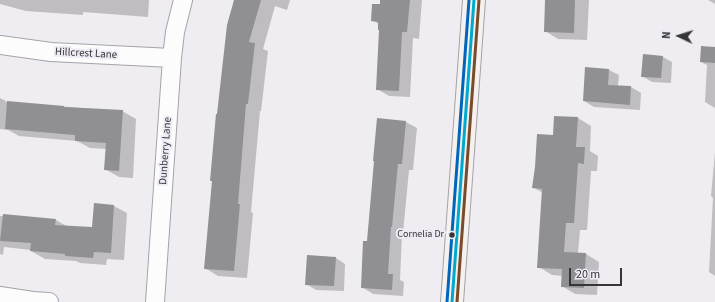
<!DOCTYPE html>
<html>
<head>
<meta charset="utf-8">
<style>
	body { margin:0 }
	#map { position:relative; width:715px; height:302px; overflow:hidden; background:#efedf2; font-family:"Source Sans 3",sans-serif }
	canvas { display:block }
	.north { position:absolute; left:659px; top:16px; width:40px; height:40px; -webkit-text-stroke:3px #eeebf4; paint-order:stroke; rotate:274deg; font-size:11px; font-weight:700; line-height:16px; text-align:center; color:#363538 }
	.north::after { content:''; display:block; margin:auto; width:14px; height:18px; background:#363538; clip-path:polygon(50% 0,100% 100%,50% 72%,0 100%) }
	.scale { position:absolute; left:569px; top:268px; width:53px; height:18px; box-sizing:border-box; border:2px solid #363538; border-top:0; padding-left:5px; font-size:12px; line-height:14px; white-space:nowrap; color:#363538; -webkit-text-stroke:3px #eeebf4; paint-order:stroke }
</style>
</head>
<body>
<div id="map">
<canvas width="715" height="302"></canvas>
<div class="north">N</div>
<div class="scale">20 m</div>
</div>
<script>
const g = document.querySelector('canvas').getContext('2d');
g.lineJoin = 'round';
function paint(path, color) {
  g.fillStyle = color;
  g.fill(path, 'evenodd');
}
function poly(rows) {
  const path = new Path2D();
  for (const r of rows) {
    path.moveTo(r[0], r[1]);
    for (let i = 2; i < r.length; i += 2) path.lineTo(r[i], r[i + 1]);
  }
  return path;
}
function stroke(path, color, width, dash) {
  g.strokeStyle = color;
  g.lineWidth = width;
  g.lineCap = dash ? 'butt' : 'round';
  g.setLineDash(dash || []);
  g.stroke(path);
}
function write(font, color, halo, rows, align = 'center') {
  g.font = font + ' "Source Sans 3",sans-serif';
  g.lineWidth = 4;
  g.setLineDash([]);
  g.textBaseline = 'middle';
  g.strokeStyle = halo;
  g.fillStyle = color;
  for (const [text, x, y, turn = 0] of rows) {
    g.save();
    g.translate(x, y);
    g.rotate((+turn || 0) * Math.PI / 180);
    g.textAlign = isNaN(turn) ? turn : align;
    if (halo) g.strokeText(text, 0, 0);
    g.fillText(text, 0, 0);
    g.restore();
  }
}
const shadow = poly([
	[0,0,149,0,148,17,83,12,83,15,26,11,0,4],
	[235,0,290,0,287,10,275,6,263,49,268,51,261,111,260,111,251,212,253,213,247,278,218,276,205,268,218,115],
	[381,0,422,0,419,39,413,38,410,97,389,96,377,89,380,30,379,24,372,20,381,5],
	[546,0,589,0,587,40,558,39,545,31],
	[708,0,715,0,715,4],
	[715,48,715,108,705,102,707,65,701,62],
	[663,57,672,62,671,83,652,82,642,76],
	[609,70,619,75,618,86,631,87,641,93,640,110,594,107,584,101],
	[0,98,6,101,5,102,122,111,136,119,133,178,119,177,105,169,106,149,90,148,77,141,19,136,8,130,0,129],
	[578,118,591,126,590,151,598,156,597,171,591,171,587,230,580,230,578,253,586,254,599,262,597,295,575,294,562,286,563,276,552,275,539,267,543,193,534,188,554,136],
	[378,119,406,122,417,128,413,170,409,170,403,233,402,233,400,280,404,282,403,296,373,294,362,287,368,242,375,162,374,161],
	[715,152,715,276,709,272,713,198,711,196],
	[114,206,127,213,124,260,107,259,106,265,80,263,76,261,45,259,31,251,31,250,4,247,3,255,0,254,0,216,56,220,68,227,93,228],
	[336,258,345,264,344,291,316,290,306,284]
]);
const building = poly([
	[234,0,261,0,249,42,255,43,248,104,246,104,238,204,240,204,234,271,204,269,212,181,210,181,216,114,217,114,227,25],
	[380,0,410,0,407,32,402,32,399,91,376,90,379,30,378,30,378,22,371,21,372,4,380,4],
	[545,0,575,0,574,33,544,32],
	[701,46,715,47,715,63,700,62],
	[643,54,663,56,661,78,641,77],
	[585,67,609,69,608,85,631,86,630,105,583,101],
	[7,101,64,106,64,107,123,110,119,171,104,170,106,143,75,141,75,135,5,129],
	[554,116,578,117,576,147,585,147,584,164,578,163,574,223,566,223,564,252,586,253,584,288,561,287,562,269,537,268,542,189,532,188,535,167,537,134,553,135],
	[377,118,406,121,402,164,398,164,392,227,391,227,388,274,393,274,392,290,361,288,363,241,367,241,374,161,373,161],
	[94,203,114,205,111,253,94,252,93,258,65,256,65,254,30,251,31,243,0,241,3,214,56,219,55,225,92,227],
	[307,255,336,257,334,286,305,285]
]);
const street = poly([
	[0,45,51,52,172,58],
	[0,296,33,301,49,302],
	[155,302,172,58,175,32,183,0]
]);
const secondary = poly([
	[452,302,474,0]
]);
const bus1 = poly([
	[452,302,474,0]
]);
const bus2 = poly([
	[457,302,479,0]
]);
const bus3 = poly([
	[447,302,469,0]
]);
const markers = [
	[452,235,3.5,"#363538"]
];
const busNames = [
	["Cornelia Dr",444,235]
];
const streetNames = [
	["Hillcrest Lane",86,54,3],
	["Dunberry Lane",166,151,-86]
];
paint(shadow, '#0003');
paint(building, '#908f93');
stroke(street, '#a4a3a7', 20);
stroke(secondary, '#a4a3a7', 24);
stroke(street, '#fdfcfd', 18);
stroke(secondary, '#f4f1ef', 22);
stroke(bus1, '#00a9ce', 3);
stroke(bus2, '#7a4b2a', 3);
stroke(bus3, '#0065bd', 3);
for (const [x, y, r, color] of markers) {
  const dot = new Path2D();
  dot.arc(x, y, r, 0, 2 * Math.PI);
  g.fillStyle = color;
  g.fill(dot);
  stroke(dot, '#eeebf4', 1.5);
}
write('10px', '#363538', '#eeebf4', busNames, 'right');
write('11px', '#363538', '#eeebf4', streetNames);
</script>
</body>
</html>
